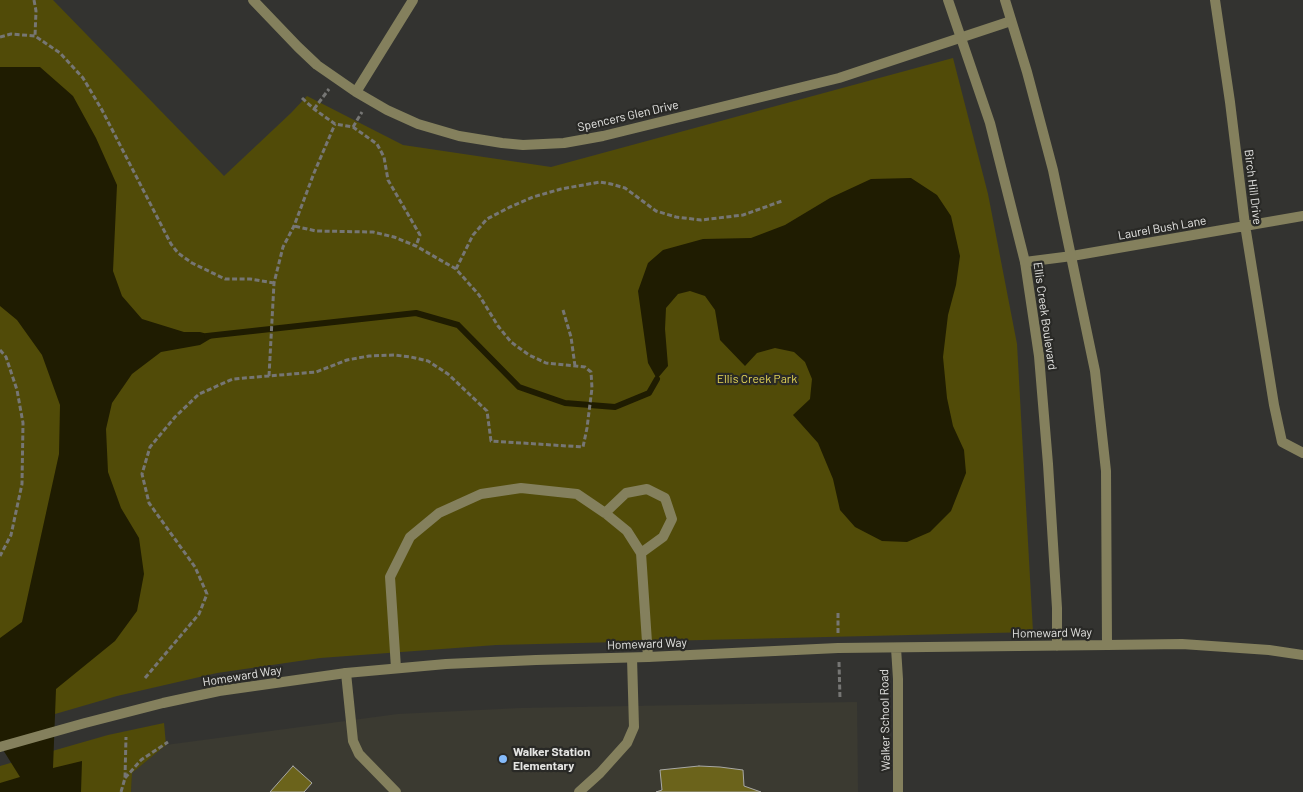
<!DOCTYPE html>
<html>
<head>
<meta charset="utf-8">
<style>
	body { margin:0 }
	canvas { display:block; background:#333330 }
</style>
</head>
<body>
<canvas width="1303" height="792"></canvas>
<script>
const g = document.querySelector('canvas').getContext('2d');
g.lineJoin = 'round';
function paint(path, color) {
  g.fillStyle = color;
  g.fill(path, 'evenodd');
}
function poly(rows) {
  const path = new Path2D();
  for (const r of rows) {
    path.moveTo(r[0], r[1]);
    for (let i = 2; i < r.length; i += 2) path.lineTo(r[i], r[i + 1]);
  }
  return path;
}
function stroke(path, color, width, dash) {
  g.strokeStyle = color;
  g.lineWidth = width;
  g.lineCap = dash ? 'butt' : 'round';
  g.setLineDash(dash || []);
  g.stroke(path);
}
function write(font, color, halo, rows, align = 'center') {
  g.font = font + ' Barlow,sans-serif';
  g.lineWidth = 4.5;
  g.setLineDash([]);
  g.textBaseline = 'middle';
  g.strokeStyle = halo;
  g.fillStyle = color;
  for (const [text, x, y, turn = 0] of rows) {
    g.save();
    g.translate(x, y);
    g.rotate((+turn || 0) * Math.PI / 180);
    g.textAlign = isNaN(turn) ? turn : align;
    if (halo) g.strokeText(text, 0, 0);
    g.fillText(text, 0, 0);
    g.restore();
  }
}
const built = poly([
	[857,702,858,792,131,792,132,773,166,745,398,714,521,708]
]);
const green = poly([
	[0,0,53,0,224,176,291,113,307,96,403,145,551,167,953,58,988,194,1017,344,1033,632,496,645,320,658,217,673,117,696,0,730],
	[164,723,166,745,132,773,131,792,0,792,0,766,108,735]
]);
const water = poly([
	[0,67,40,67,73,96,96,138,117,185,113,271,122,296,142,319,184,332,200,332,215,336,200,345,161,352,132,374,112,403,106,429,108,472,121,508,139,538,144,574,137,611,115,641,56,689,53,768,82,761,81,792,0,792,0,783,20,777,0,745,0,638,22,622,59,454,60,405,42,355,17,320,0,306],
	[911,178,937,195,951,216,960,256,956,285,948,315,943,357,947,398,953,426,964,450,966,473,951,511,930,532,907,542,882,541,855,527,840,510,833,479,818,443,793,415,810,399,812,379,805,362,794,352,775,348,757,353,745,366,720,340,715,310,705,296,690,291,678,294,666,308,665,329,668,366,657,379,648,363,638,291,648,263,663,250,703,239,751,238,785,225,830,198,871,179]
]);
const stream = poly([
	[207,336,416,313,458,325,519,387,565,403,615,407,649,393,657,379]
]);
const building = poly([
	[293,766,312,783,304,792,270,792,293,766],
	[699,766,720,767,743,770,744,786,761,792,656,792,662,790,660,770,699,766]
]);
const path = poly([
	[34,0,36,11,35,36],
	[0,37,11,34,35,36,60,53,83,78,102,110,171,244,178,253,192,263,225,279,250,279,274,283],
	[302,98,314,109,335,124,353,127,377,144,384,157,388,180,420,235,416,246],
	[314,109,329,89],
	[353,127,362,112],
	[456,269,473,235,487,219,510,207,533,197,561,189,600,182,611,184,625,188,656,211,676,217,701,220,743,215,782,201],
	[563,310,571,337,575,366],
	[0,350,6,357,17,390,23,423,22,484,11,535,0,556],
	[269,376,274,283,283,247,294,226,314,173,335,124],
	[838,633,838,613],
	[839,662,840,699],
	[145,678,199,614,207,594,195,567,149,503,142,474,150,447,175,417,199,394,233,379,316,372,347,360,369,356,394,355,411,357,428,361,448,374,487,411,491,441,583,447,587,428,592,388,591,372,585,367,546,363,529,355,511,342,498,326,479,295,456,269,416,246,394,237,373,232,316,231,294,226],
	[125,778,141,760,168,742],
	[121,792,125,778,126,737]
]);
const service = poly([
	[605,513,626,493,647,489,665,498,672,519,663,537,641,553],
	[396,668,390,577,410,537,439,513,481,494,521,488,577,494,605,513,627,531,641,553,648,657],
	[346,673,353,741,359,754,396,792],
	[579,792,600,773,627,743,634,727,632,658]
]);
const minor = poly([
	[253,0,298,47,317,65,356,92,387,110,418,124,459,136,502,143,523,145,564,143,603,136,839,78,1011,21],
	[1215,0,1230,102,1245,225,1274,405,1282,442,1303,453],
	[356,92,413,0],
	[1025,262,1072,256,1303,216]
]);
const tertiary = poly([
	[948,0,990,123,1025,262,1039,356,1048,464,1057,608,1057,646],
	[1005,0,1027,72,1053,170,1095,371,1106,471,1107,645],
	[896,648,898,679,898,792],
	[0,747,85,723,163,703,219,691,346,673,446,664,536,660,648,657,838,648,1107,645,1182,644,1269,650,1303,655]
]);
const markers = [
	[503,759,5,"#85bbfb"]
];
const streetNames = [
	["Spencers Glen Drive",628,116,-13],
	["Birch Hill Drive",1253,187,83],
	["Laurel Bush Lane",1162,228,-10],
	["Ellis Creek Boulevard",1045,316,82],
	["Homeward Way",1052,633,-1],
	["Homeward Way",647,644,-2],
	["Homeward Way",242,676,-9],
	["Walker School Road",885,720,-91]
];
const parkNames = [
	["Ellis Creek Park",757,379]
];
const poiNames = [
	["Walker Station",513,752],
	["Elementary",513,766]
];
paint(built, '#3b3a31');
paint(green, '#514b08');
paint(water, '#1f1c01');
stroke(stream, '#1f1c01', 6);
paint(building, '#6b631b');
stroke(building, '#a8a8a5', 1);
stroke(path, '#767674', 3, [5, 2.5]);
stroke(service, '#84805d', 10);
stroke(minor, '#84805d', 10);
stroke(tertiary, '#84805d', 10);
for (const [x, y, r, color] of markers) {
  const dot = new Path2D();
  dot.arc(x, y, r, 0, 2 * Math.PI);
  g.fillStyle = color;
  g.fill(dot);
  stroke(dot, '#292926', 2);
}
write('12px', '#e4e4e2', '#292926', streetNames);
write('12px', '#e3d458', '#292926', parkNames);
write('bold 12px', '#e4e4e2', '#292926', poiNames, 'left');
</script>
</body>
</html>
